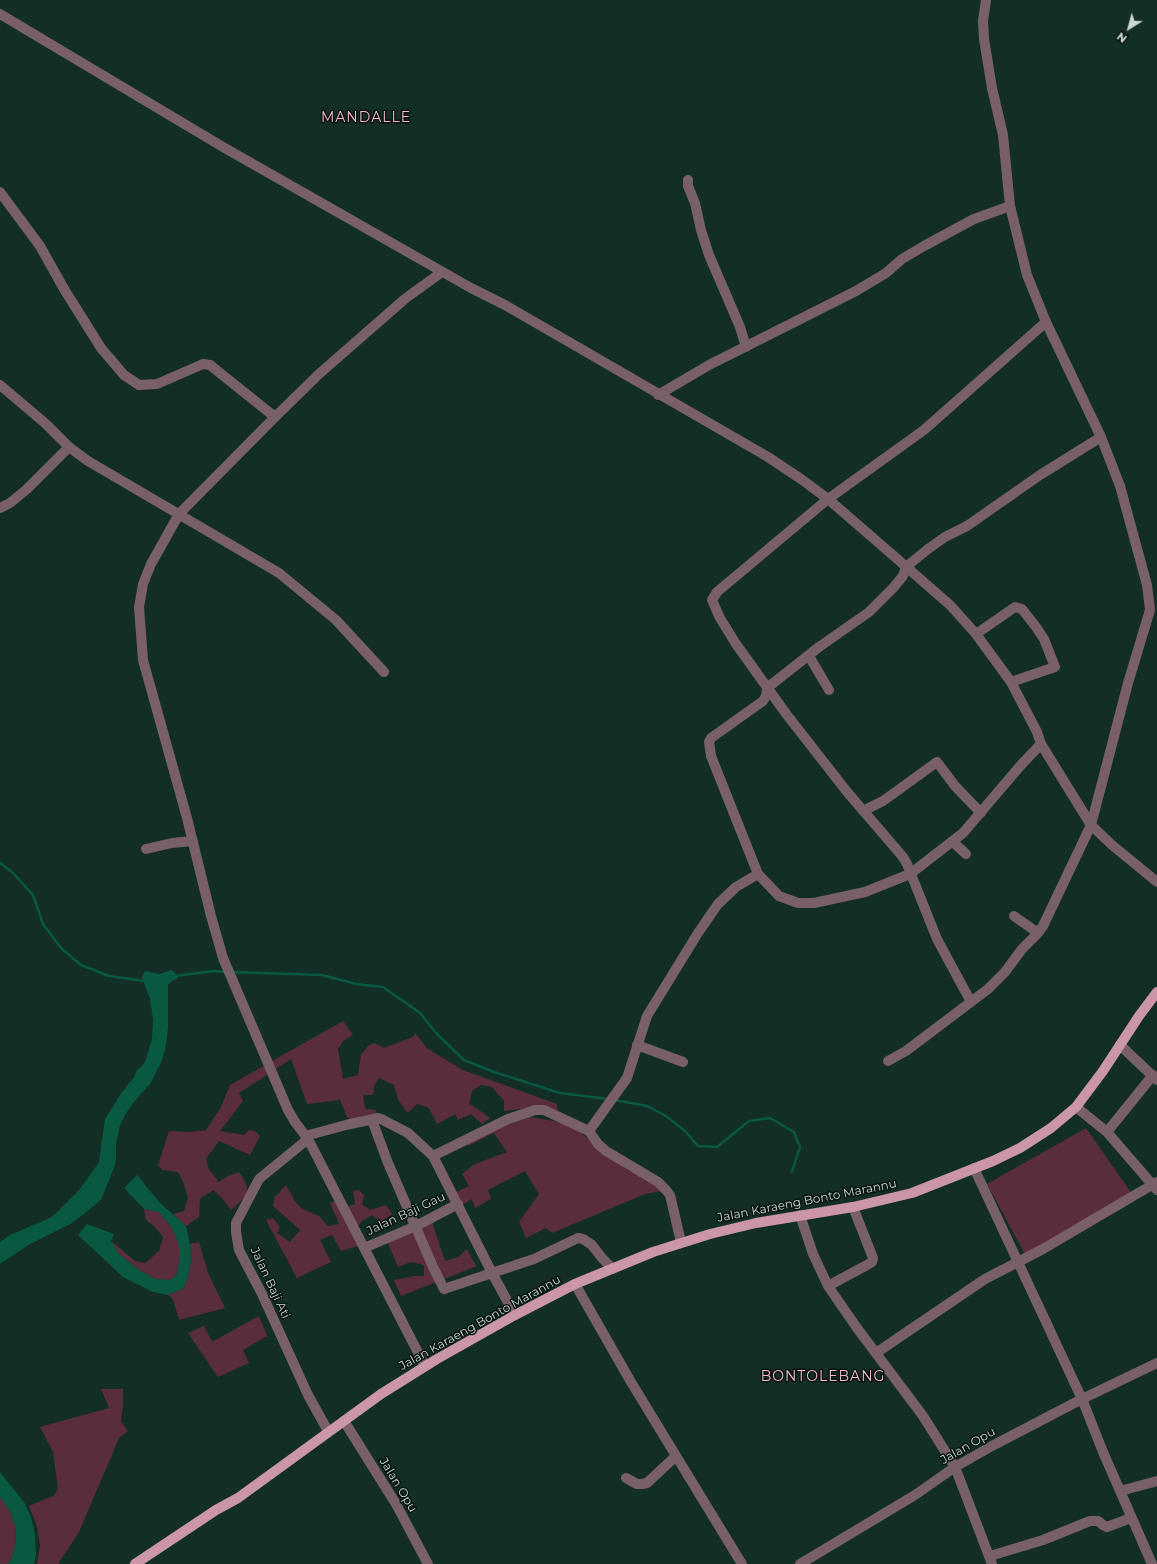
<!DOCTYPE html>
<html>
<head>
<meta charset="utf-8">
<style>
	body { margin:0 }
	#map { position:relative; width:1157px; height:1564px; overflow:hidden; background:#132e25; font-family:Montserrat,sans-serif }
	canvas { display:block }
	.north { position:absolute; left:1109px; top:8px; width:40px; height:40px; -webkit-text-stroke:3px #08130f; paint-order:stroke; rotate:217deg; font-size:11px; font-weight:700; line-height:16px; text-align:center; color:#c8d8d1 }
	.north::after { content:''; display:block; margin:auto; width:14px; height:18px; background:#c8d8d1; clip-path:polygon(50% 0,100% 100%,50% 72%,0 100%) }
</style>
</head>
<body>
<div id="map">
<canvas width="1157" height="1564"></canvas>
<div class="north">N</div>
</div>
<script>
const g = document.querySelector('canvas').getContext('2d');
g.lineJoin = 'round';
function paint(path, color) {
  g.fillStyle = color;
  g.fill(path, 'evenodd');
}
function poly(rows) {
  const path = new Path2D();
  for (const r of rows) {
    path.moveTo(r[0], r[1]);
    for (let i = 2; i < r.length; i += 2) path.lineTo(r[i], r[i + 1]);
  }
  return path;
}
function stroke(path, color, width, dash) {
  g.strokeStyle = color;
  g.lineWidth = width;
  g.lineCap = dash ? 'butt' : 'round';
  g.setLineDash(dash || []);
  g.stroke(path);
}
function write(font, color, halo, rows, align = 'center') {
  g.font = font + ' Montserrat,sans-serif';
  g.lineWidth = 3;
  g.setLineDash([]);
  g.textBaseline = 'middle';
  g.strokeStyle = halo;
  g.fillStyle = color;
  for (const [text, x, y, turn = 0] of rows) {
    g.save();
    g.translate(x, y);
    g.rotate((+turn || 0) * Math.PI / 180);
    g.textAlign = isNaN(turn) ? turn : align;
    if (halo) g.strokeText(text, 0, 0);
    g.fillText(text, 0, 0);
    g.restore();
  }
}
const green = poly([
	[343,1021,353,1035,343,1041,338,1049,343,1079,358,1075,361,1055,368,1046,374,1043,384,1048,413,1037,415,1033,428,1049,463,1070,557,1104,558,1113,529,1108,504,1111,504,1101,492,1087,481,1085,472,1091,469,1103,490,1118,482,1124,471,1114,458,1120,455,1114,437,1124,429,1108,417,1104,408,1113,398,1100,394,1085,379,1078,374,1086,373,1095,363,1095,365,1109,376,1110,375,1119,361,1116,355,1123,347,1117,340,1100,307,1104,291,1059,239,1093,243,1101,220,1131,244,1135,249,1130,255,1131,260,1136,250,1155,219,1141,206,1159,209,1169,219,1182,228,1176,239,1172,246,1183,248,1194,231,1210,223,1199,213,1190,200,1199,199,1217,186,1226,173,1214,184,1211,188,1198,184,1184,178,1172,162,1170,158,1165,169,1131,189,1132,206,1130,221,1107,230,1085],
	[524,1116,572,1124,597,1147,629,1171,651,1179,667,1190,645,1194,552,1233,546,1228,526,1238,519,1222,539,1194,525,1171,488,1190,491,1199,475,1208,472,1199,456,1209,450,1195,469,1186,462,1174,475,1164,507,1152,494,1133,468,1146,465,1138],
	[1086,1128,1132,1194,1025,1254,987,1184],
	[286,1185,295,1201,302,1209,319,1216,328,1226,339,1224,330,1203,338,1199,343,1208,355,1204,353,1191,359,1190,364,1195,362,1205,371,1210,386,1205,392,1214,381,1222,372,1215,362,1221,352,1233,362,1245,341,1251,332,1235,320,1240,331,1262,297,1278,266,1220,273,1218,280,1227,277,1233,290,1242,300,1230,273,1206,274,1198],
	[144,1209,159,1212,172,1228,179,1244,179,1260,177,1275,170,1280,155,1279,139,1270,118,1253,111,1241,135,1261,145,1263,159,1251,163,1237,154,1226,146,1220],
	[432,1222,445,1261,458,1257,467,1249,472,1259,477,1266,401,1296,394,1280,414,1276,424,1276,424,1265,411,1262,398,1267,387,1241],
	[199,1242,208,1273,225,1308,179,1320,173,1299,168,1295,184,1288,189,1273,191,1259,190,1244],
	[259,1316,267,1336,243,1350,249,1363,218,1377,188,1333,204,1326,212,1342],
	[101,1389,123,1389,123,1406,121,1421,128,1431,119,1438,79,1532,58,1564,37,1564,40,1546,37,1526,29,1506,53,1496,58,1489,53,1452,40,1427,109,1408],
	[0,1497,10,1511,15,1526,16,1538,14,1551,10,1562,8,1564,0,1564]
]);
const water = poly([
	[172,970,177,975,177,979,172,981,168,985,168,1029,165,1050,161,1063,150,1084,134,1102,125,1115,120,1125,116,1144,116,1159,115,1165,101,1200,84,1214,70,1224,30,1244,0,1264,0,1242,10,1235,50,1218,56,1213,80,1189,99,1162,105,1119,122,1092,134,1077,136,1072,145,1062,152,1039,153,1020,150,999,142,978,145,971,159,974],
	[137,1175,159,1202,186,1226,190,1244,191,1258,189,1273,184,1288,168,1295,153,1292,123,1277,78,1235,87,1224,114,1234,111,1241,118,1253,139,1270,155,1279,170,1280,177,1275,179,1260,179,1244,172,1228,159,1212,144,1209,124,1188],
	[0,1472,24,1502,31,1517,35,1534,36,1555,34,1564,8,1564,10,1562,14,1551,16,1538,15,1526,10,1511,0,1497]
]);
const stream = poly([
	[0,863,12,872,33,895,43,924,61,948,81,965,109,976,145,981],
	[231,972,322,975,356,984,383,987,420,1013,437,1034,464,1060,494,1072,560,1093,608,1099],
	[175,976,213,971,226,972],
	[615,1100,647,1106,666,1116,685,1131,698,1146,717,1147,749,1121,770,1118,794,1132,800,1147,792,1172]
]);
const minor = poly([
	[0,14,223,147,471,288,505,305,768,457,801,479,828,499,895,557,950,605,976,634,1011,682,1037,732,1041,744,1091,825,1112,845,1157,882],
	[688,180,688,186,695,203,701,230,709,255,740,327,746,347],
	[0,192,40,246,64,289,101,348,124,375,139,385,157,384,203,364,210,365,275,417],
	[0,385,46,424,69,447,88,461,279,573,336,620,384,672],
	[658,395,709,365,856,291,886,273,902,259,924,246,974,219,1010,206,1003,135,992,88,984,39,983,21,986,0],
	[0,508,10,503,27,489,69,447],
	[976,634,1015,607,1022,609,1036,627,1044,639,1055,667,1011,682],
	[809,656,829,690],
	[863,811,883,801,937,762,955,786,981,813],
	[953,842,966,854],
	[146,849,172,843,193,841],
	[758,874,779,896,798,903,814,903,865,892,910,874,963,833,1021,765,1041,744],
	[1014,916,1038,933],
	[971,1002,937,939,907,864,903,857,848,793,787,715,736,644,720,618,712,600,717,592,828,499,924,430,1046,322],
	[637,1045,683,1062],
	[1120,1045,1157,1080],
	[888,1061,906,1051,988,989,1005,972,1022,949,1038,933,1043,926,1091,825,1128,683,1150,610,1147,585,1120,486,1101,437,1046,322,1027,275,1010,206],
	[1076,1107,1107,1132,1157,1190],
	[372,1120,388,1163,433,1267,444,1289,534,1259,578,1238,583,1239,592,1245,602,1258,613,1269],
	[589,1131,627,1078,647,1016,698,933,718,904,736,887,758,874,711,756,709,742,711,738,763,701,766,696,767,688,819,647,869,612,893,588,903,576,906,567,928,549,945,537,967,526,1040,475,1101,437],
	[1107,1132,1153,1075],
	[305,1136,346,1125,378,1118,381,1119,408,1133,433,1156,508,1119,535,1110,544,1110,589,1131,598,1144,606,1151,643,1173,658,1182,666,1190,670,1195,681,1242],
	[308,1139,259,1179,236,1223,236,1232,239,1250,262,1294,308,1395,328,1431],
	[433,1156,492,1273,515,1315],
	[974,1168,1082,1399,1103,1452,1152,1564],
	[853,1207,873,1258,872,1262,867,1265,828,1286,857,1328,923,1416,955,1467,992,1564],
	[800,1215,813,1254,828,1286],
	[364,1248,416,1226,458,1204],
	[575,1284,631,1382,742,1564],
	[876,1353,985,1279,1043,1249,1157,1182],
	[425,1366,308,1139,295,1122,288,1110,223,958,211,916,187,818,143,660,139,607,143,584,151,564,179,514,275,417,319,374,406,298,442,272],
	[344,1421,396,1504,428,1564],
	[626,1478,637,1484,642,1484,647,1483,676,1456],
	[1120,1491,1157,1481],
	[990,1556,1043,1540,1090,1521,1098,1521,1103,1525,1107,1527,1131,1518],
	[800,1564,915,1495,955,1467,992,1446,1082,1399,1157,1363]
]);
const major = poly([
	[135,1564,216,1510,238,1498,381,1394,437,1359,515,1315,575,1284,653,1252,710,1234,756,1223,853,1207,912,1193,993,1161,1020,1148,1051,1128,1076,1107,1103,1071,1139,1016,1157,992]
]);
const streetNames = [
	["Jalan Karaeng Bonto Marannu",807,1201,-11],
	["Jalan Baji Gau",406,1214,-25],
	["Jalan Baji Ati",270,1283,65],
	["Jalan Karaeng Bonto Marannu",480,1323,-29],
	["Jalan Opu",968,1446,-30],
	["Jalan Opu",398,1485,59]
];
const quarterNames = [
	["MANDALLE",366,118],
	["BONTOLEBANG",823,1377]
];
paint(green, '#5a2d3d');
paint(water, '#095842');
stroke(stream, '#095842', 2.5);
stroke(minor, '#796068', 10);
stroke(major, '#cb96a7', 10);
write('12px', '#c8d8d1', '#08130f', streetNames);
g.letterSpacing = '1px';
write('14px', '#fab8cd', '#08130f', quarterNames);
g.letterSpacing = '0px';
</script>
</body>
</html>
